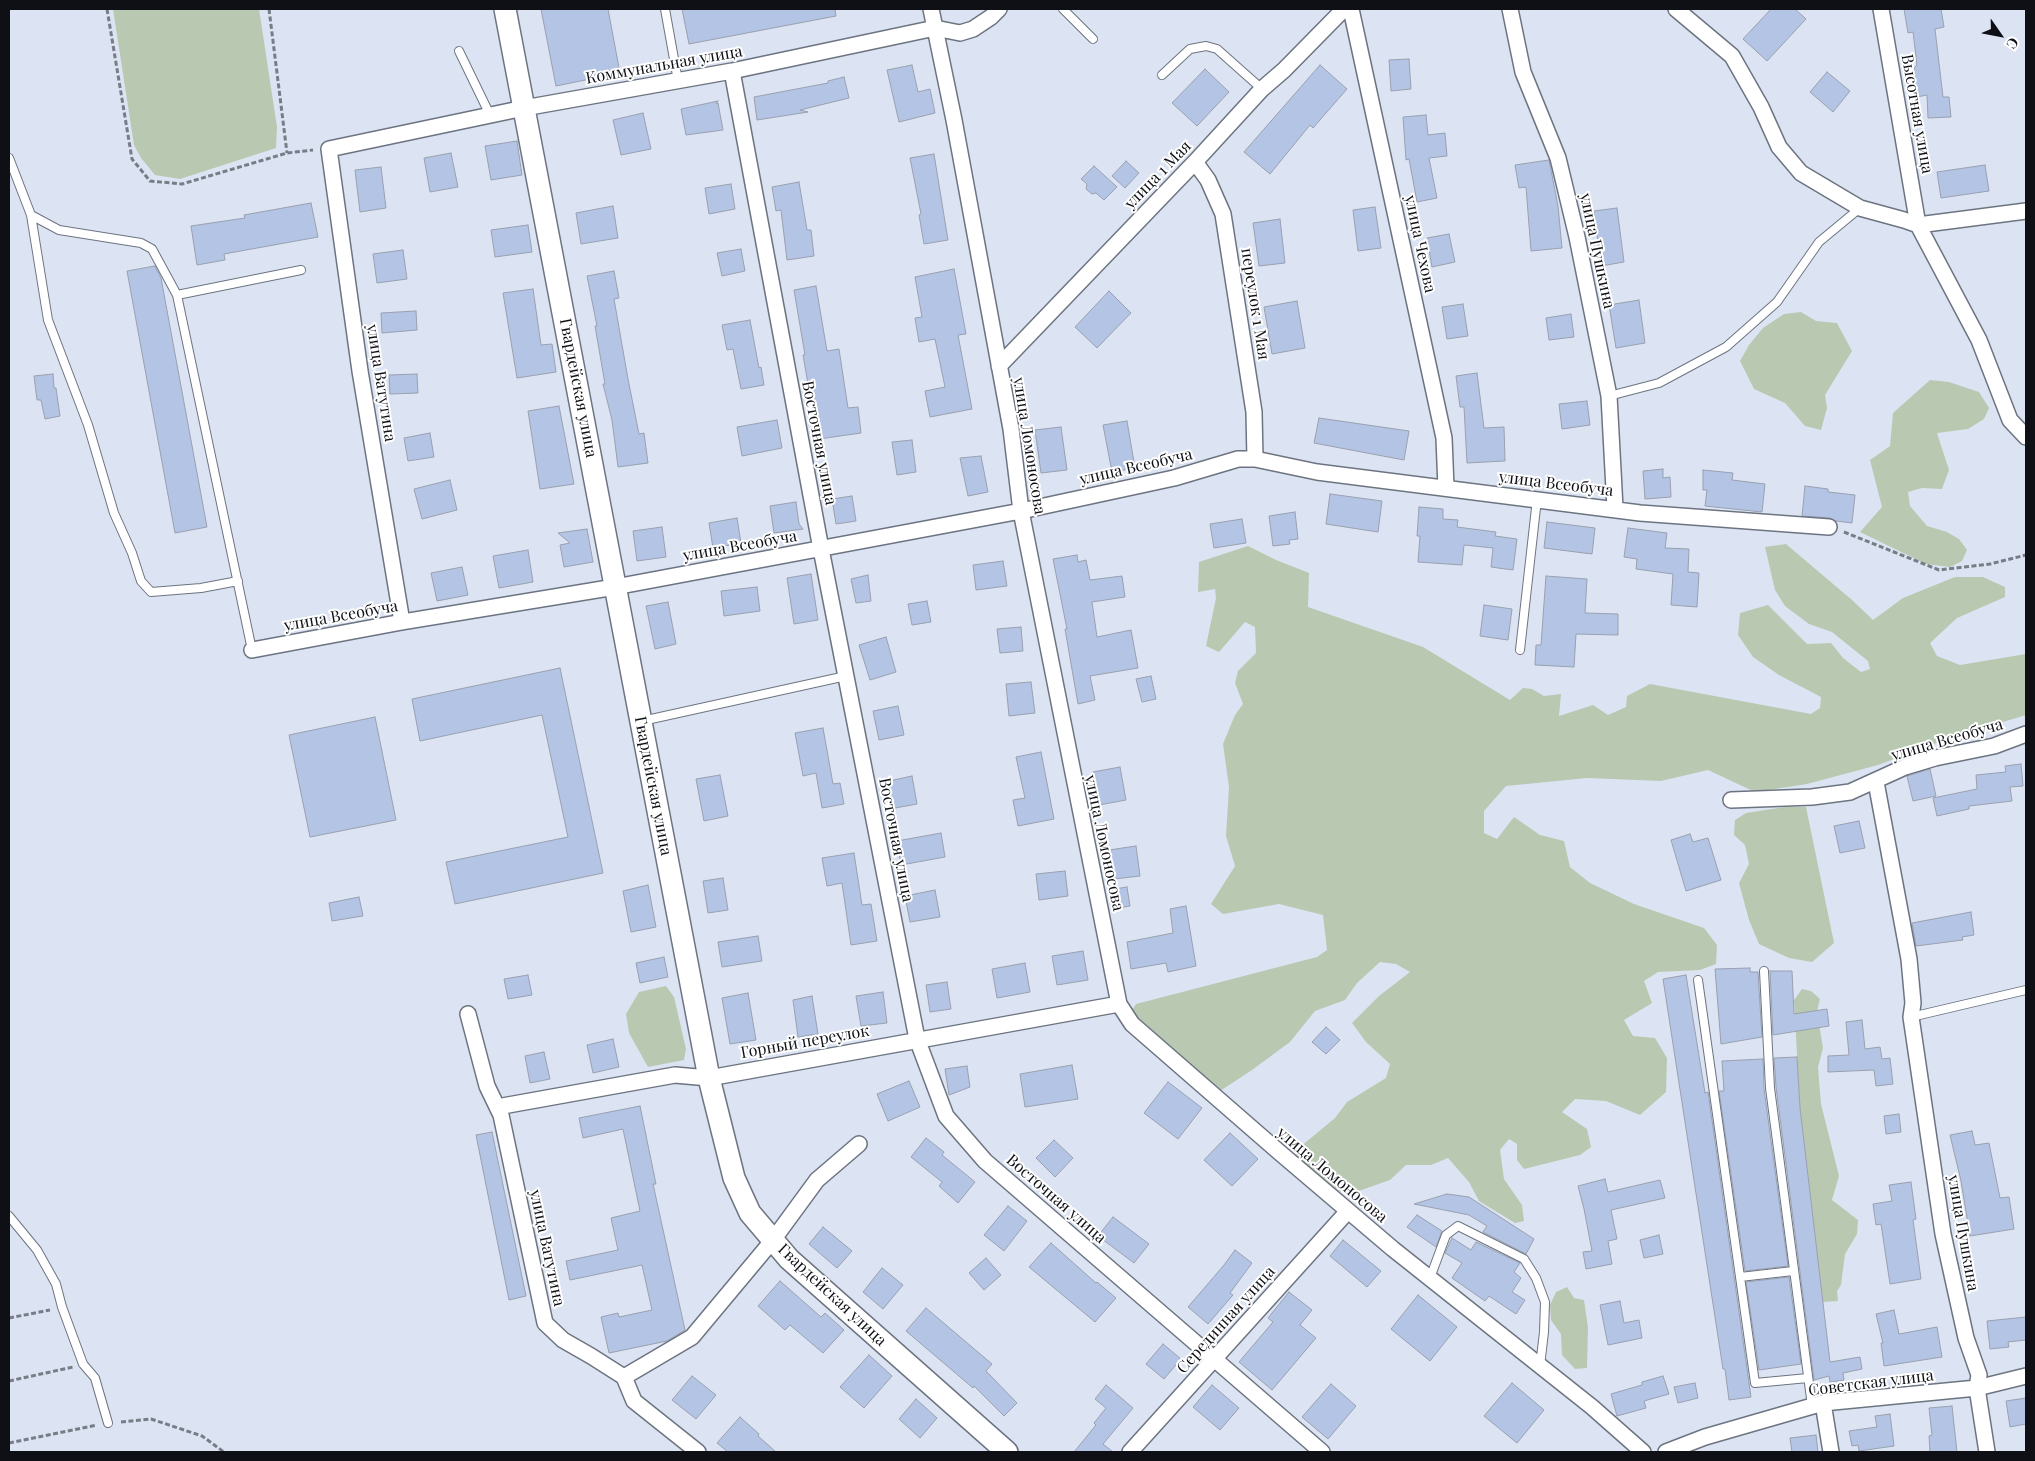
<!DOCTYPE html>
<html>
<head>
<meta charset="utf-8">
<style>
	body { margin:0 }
	#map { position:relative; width:2035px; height:1461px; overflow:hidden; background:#dce4f3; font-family:"Playfair Display",serif }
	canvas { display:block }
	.frame { position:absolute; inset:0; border:10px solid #0e1016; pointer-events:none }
	.north { position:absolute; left:1975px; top:10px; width:50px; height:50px; -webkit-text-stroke:4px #fff; paint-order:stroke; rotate:123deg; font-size:14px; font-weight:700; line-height:20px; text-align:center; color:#0e1016 }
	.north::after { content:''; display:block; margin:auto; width:18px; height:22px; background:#0e1016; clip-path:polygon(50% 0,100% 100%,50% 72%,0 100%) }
</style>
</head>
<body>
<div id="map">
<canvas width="2035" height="1461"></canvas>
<div class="frame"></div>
<div class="north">С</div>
</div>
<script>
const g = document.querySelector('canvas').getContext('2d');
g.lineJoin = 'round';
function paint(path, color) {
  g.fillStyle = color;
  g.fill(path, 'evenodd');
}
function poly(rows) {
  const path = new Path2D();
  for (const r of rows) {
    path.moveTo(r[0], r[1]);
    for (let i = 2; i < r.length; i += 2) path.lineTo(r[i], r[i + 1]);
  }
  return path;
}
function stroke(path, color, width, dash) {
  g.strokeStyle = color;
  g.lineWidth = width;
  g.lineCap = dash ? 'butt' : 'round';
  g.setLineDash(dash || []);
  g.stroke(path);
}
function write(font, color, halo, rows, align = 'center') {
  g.font = font + ' "Playfair Display",serif';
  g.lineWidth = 4;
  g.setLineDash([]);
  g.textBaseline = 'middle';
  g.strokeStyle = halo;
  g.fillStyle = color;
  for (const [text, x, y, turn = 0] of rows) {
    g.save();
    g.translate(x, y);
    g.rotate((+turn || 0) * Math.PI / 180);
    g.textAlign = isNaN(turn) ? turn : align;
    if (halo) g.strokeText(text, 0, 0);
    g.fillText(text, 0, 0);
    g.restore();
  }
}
const green = poly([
	[113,9,259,9,277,127,276,148,180,179,155,175,141,158,134,145],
	[1801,312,1816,321,1837,323,1852,351,1825,395,1827,408,1821,430,1805,426,1785,403,1754,389,1740,361,1749,345,1763,328,1784,314],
	[1930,380,1949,382,1979,392,1989,408,1984,419,1968,429,1937,433,1949,470,1942,489,1922,488,1908,492,1910,506,1927,526,1947,532,1959,539,1967,550,1962,561,1950,567,1926,564,1860,532,1882,507,1870,460,1890,446,1893,413],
	[1786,544,1852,600,1873,620,1903,598,1955,577,1983,577,2005,587,2005,597,1957,618,1930,643,1937,656,1960,665,2026,654,2026,715,1947,739,1878,765,1807,784,1755,792,1708,770,1661,781,1587,778,1506,786,1484,811,1484,833,1497,839,1514,817,1540,835,1564,841,1570,867,1590,883,1634,904,1704,928,1717,945,1716,964,1700,970,1658,972,1644,981,1652,1003,1624,1020,1633,1036,1655,1038,1667,1058,1666,1092,1640,1115,1606,1101,1575,1099,1562,1112,1587,1129,1591,1147,1580,1155,1524,1169,1517,1160,1517,1144,1509,1139,1500,1150,1504,1179,1522,1205,1524,1221,1515,1223,1479,1201,1469,1182,1448,1158,1431,1165,1406,1165,1390,1180,1353,1193,1341,1192,1317,1179,1296,1155,1300,1147,1335,1118,1347,1102,1386,1078,1390,1064,1366,1042,1352,1023,1379,996,1410,972,1396,964,1380,962,1357,983,1345,1000,1315,1011,1290,1042,1252,1070,1220,1091,1151,1033,1131,1012,1136,1004,1317,957,1327,950,1323,915,1279,904,1223,914,1211,904,1235,866,1226,836,1229,787,1223,744,1235,715,1243,704,1235,683,1238,671,1256,653,1255,627,1245,622,1219,652,1206,646,1216,598,1215,589,1198,592,1199,562,1248,546,1276,560,1309,573,1308,607,1423,647,1510,700,1523,688,1532,689,1544,696,1561,694,1559,716,1593,705,1608,715,1626,707,1627,696,1650,684,1811,714,1820,708,1821,697,1779,675,1753,657,1738,635,1740,613,1768,605,1807,644,1831,643,1843,658,1861,672,1870,669,1868,661,1832,632,1809,624,1785,606,1775,590,1765,547],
	[1785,807,1806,807,1834,943,1812,962,1789,958,1759,944,1749,920,1739,883,1749,864,1745,845,1734,835,1735,820,1746,813],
	[666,986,674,997,686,1049,684,1060,648,1067,629,1033,626,1014,639,992],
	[1802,989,1811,991,1820,999,1817,1011,1823,1048,1818,1067,1821,1104,1839,1176,1832,1200,1858,1220,1857,1234,1845,1254,1841,1285,1837,1291,1838,1301,1823,1302,1800,1108,1794,1000],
	[1567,1287,1574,1298,1584,1300,1588,1328,1587,1368,1575,1369,1562,1355,1561,1334,1551,1320,1550,1305,1556,1292]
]);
const building = poly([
	[541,9,608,9,620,73,556,86,541,9],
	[682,9,835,9,836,16,689,44,682,9],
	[1771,9,1795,9,1806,19,1767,61,1743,39,1771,9],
	[1904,9,1941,9,1944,27,1935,29,1943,97,1949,97,1951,117,1928,118,1927,95,1917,97,1914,68,1917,65,1913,32,1908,33,1904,9],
	[1409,59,1411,89,1391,91,1389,60,1409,59],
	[912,65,918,92,930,89,935,113,899,122,887,70,912,65],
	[1320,65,1347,89,1313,128,1310,125,1270,174,1244,152,1320,65],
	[1205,69,1229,92,1197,126,1172,103,1205,69],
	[1827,72,1850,91,1833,112,1810,92,1827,72],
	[844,77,849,98,800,110,808,112,757,120,754,97,828,83,828,81,844,77],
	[718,101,716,104,718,103,723,130,686,135,681,109,718,101],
	[643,113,651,149,621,155,613,120,643,113],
	[1426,115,1428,135,1445,133,1447,156,1429,158,1437,198,1417,202,1409,159,1406,160,1403,117,1426,115],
	[517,141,522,175,491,180,485,146,517,141],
	[451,153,458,187,430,192,424,158,451,153],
	[934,154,948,240,924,244,919,215,921,214,910,158,934,154],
	[1549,160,1558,206,1562,248,1531,251,1526,187,1519,188,1515,165,1549,160],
	[1126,161,1139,173,1125,188,1112,176,1126,161],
	[1985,165,1989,191,1941,198,1937,172,1985,165],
	[1094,166,1117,187,1104,200,1096,193,1092,194,1086,189,1087,184,1081,179,1094,166],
	[381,167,386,208,360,212,355,170,381,167],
	[799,182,807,230,811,230,814,256,787,260,781,210,776,211,772,187,799,182],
	[731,184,735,209,709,214,705,188,731,184],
	[311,203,318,237,224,254,225,260,197,265,191,226,245,218,244,215,311,203],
	[613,206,618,238,581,244,576,213,613,206],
	[1375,207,1381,248,1358,251,1353,210,1375,207],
	[1617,208,1624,262,1601,266,1594,211,1617,208],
	[1280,219,1285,263,1259,266,1253,223,1280,219],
	[528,225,532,252,495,257,491,230,528,225],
	[1449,234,1455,262,1432,267,1427,238,1449,234],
	[741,249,745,271,722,276,717,253,741,249],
	[403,250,407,279,377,283,373,254,403,250],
	[155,266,161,278,207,527,175,533,127,271,155,266],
	[954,269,966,334,958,335,972,409,930,417,925,391,945,387,935,339,919,342,915,318,922,317,915,277,954,269],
	[614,271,619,298,614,299,628,379,639,434,644,433,648,463,618,467,612,420,603,384,605,384,595,326,597,326,587,276,614,271],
	[816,286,827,351,839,349,848,408,858,407,861,433,819,439,811,390,809,390,803,355,805,355,794,290,816,286],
	[533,289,541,345,552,344,556,372,517,378,503,293,533,289],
	[1109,291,1131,313,1097,348,1075,327,1109,291],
	[1639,300,1645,343,1616,348,1609,305,1639,300],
	[1297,301,1305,348,1272,354,1264,307,1297,301],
	[1463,304,1468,336,1447,339,1442,307,1463,304],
	[416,311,417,330,382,333,381,313,416,311],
	[1571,314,1574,337,1549,340,1546,318,1571,314],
	[750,320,759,368,761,367,764,385,741,389,733,349,727,350,722,325,750,320],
	[1477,373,1484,428,1504,427,1505,461,1467,463,1464,407,1460,407,1456,376,1477,373],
	[53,374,54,388,56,388,60,416,45,419,41,400,37,400,34,376,53,374],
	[417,374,418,393,390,394,389,375,417,374],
	[1587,401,1590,425,1562,429,1559,404,1587,401],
	[559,406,574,484,540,489,528,411,559,406],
	[1319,418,1409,431,1404,460,1314,443,1319,418],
	[777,420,782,448,742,456,737,427,777,420],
	[1127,421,1135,468,1112,472,1103,425,1127,421],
	[1061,427,1067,470,1041,473,1035,430,1061,427],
	[430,433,434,457,408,461,404,438,430,433],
	[912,440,916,472,897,475,892,442,912,440],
	[981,456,988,492,968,496,960,458,981,456],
	[1663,469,1663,478,1670,477,1671,497,1645,499,1643,471,1663,469],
	[1703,470,1733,473,1732,480,1765,484,1762,512,1705,506,1707,490,1703,490,1703,470],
	[450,480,457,510,422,519,414,489,450,480],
	[1805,486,1828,489,1828,492,1855,495,1852,523,1836,521,1830,518,1802,516,1805,486],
	[1330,494,1382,501,1378,532,1326,524,1330,494],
	[852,496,856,521,836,524,832,499,852,496],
	[796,502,799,524,803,529,774,533,770,506,796,502],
	[1419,507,1443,509,1443,519,1458,520,1457,527,1496,532,1495,536,1517,539,1513,570,1491,567,1493,548,1464,545,1462,565,1418,562,1420,536,1417,536,1419,507],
	[1295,512,1298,539,1289,540,1290,544,1273,546,1269,516,1295,512],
	[737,518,741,543,713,548,709,523,737,518],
	[1242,519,1246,543,1214,548,1210,524,1242,519],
	[1547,522,1595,528,1592,554,1544,548,1547,522],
	[662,527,666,557,637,561,633,531,662,527],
	[1628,528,1667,533,1665,548,1689,549,1688,572,1699,573,1697,607,1671,605,1673,574,1636,569,1637,559,1624,557,1628,528],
	[587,529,593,562,564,567,560,545,570,543,558,533,587,529],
	[528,550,533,582,499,588,493,556,528,550],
	[1077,555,1078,562,1086,560,1090,580,1122,576,1125,597,1092,602,1097,637,1131,630,1138,668,1090,676,1095,700,1078,704,1065,629,1067,629,1053,559,1077,555],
	[1003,561,1007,586,976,590,973,565,1003,561],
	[462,567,468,595,437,601,431,573,462,567],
	[811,574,818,620,794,624,787,578,811,574],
	[868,575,871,601,856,603,851,579,868,575],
	[1546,576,1587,579,1585,613,1618,614,1618,635,1576,634,1574,667,1535,665,1536,645,1541,645,1546,576],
	[757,587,760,611,724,616,721,591,757,587],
	[927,601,931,622,912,625,908,604,927,601],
	[668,602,676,644,655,649,646,606,668,602],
	[1484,605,1512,609,1508,640,1480,636,1484,605],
	[1021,627,1023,651,1000,653,997,629,1021,627],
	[886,637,896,672,870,680,859,645,886,637],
	[560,668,603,873,455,904,446,862,568,837,542,715,420,741,412,699,560,668],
	[1151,676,1156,699,1142,702,1136,679,1151,676],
	[1031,682,1035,713,1009,716,1006,684,1031,682],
	[898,706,904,735,879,740,873,711,898,706],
	[375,717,396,820,310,837,289,735,375,717],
	[823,728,833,784,840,783,844,804,822,808,816,773,803,776,795,733,823,728],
	[1041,752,1054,819,1018,826,1013,800,1025,798,1016,757,1041,752],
	[2021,764,2023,786,2010,787,2012,801,1969,806,1969,809,1937,816,1933,798,1977,789,1976,775,2006,772,2005,766,2021,764],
	[1120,767,1126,800,1099,805,1093,772,1120,767],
	[1930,769,1936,796,1913,801,1907,776,1930,769],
	[720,775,728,816,704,821,696,779,720,775],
	[912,776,917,804,890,809,885,782,912,776],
	[1859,821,1865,848,1840,853,1834,826,1859,821],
	[941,833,945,857,901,865,897,841,941,833],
	[1690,834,1693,842,1708,838,1721,880,1686,891,1671,840,1690,834],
	[1136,846,1140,876,1114,879,1109,850,1136,846],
	[854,853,862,905,871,904,877,941,851,945,842,883,827,886,822,858,854,853],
	[1065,871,1068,896,1039,900,1036,874,1065,871],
	[723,878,728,910,708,913,703,881,723,878],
	[648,885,656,927,631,932,623,891,648,885],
	[1127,887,1130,906,1113,909,1109,890,1127,887],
	[935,890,940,917,910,922,905,896,935,890],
	[359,897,363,916,332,921,329,903,359,897],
	[1186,906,1196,966,1168,972,1166,963,1131,969,1127,942,1173,933,1170,909,1186,906],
	[1971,912,1974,935,1962,937,1963,940,1916,946,1912,923,1971,912],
	[758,936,762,961,722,967,718,942,758,936],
	[1083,951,1088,980,1057,985,1052,956,1083,951],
	[664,957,668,977,640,983,636,963,664,957],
	[1025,963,1030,992,997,998,992,969,1025,963],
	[1750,968,1750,972,1758,972,1762,1037,1721,1044,1715,969,1750,968],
	[1770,971,1792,971,1794,1014,1827,1009,1829,1026,1773,1035,1770,971],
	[528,975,532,995,508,999,504,979,528,975],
	[1686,975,1705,1093,1708,1092,1751,1397,1729,1400,1725,1369,1723,1369,1663,979,1686,975],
	[947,982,951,1009,930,1012,926,985,947,982],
	[883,992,887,1023,861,1026,856,996,883,992],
	[748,993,756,1040,730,1044,722,998,748,993],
	[812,996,818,1034,798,1037,793,1000,812,996],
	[1862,1020,1865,1049,1880,1047,1882,1059,1890,1058,1893,1084,1876,1086,1874,1070,1828,1072,1828,1056,1849,1055,1846,1022,1862,1020],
	[1326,1027,1340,1040,1326,1054,1312,1042,1326,1027],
	[613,1039,619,1067,593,1073,587,1045,613,1039],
	[544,1052,550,1079,530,1083,525,1056,544,1052],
	[1797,1057,1800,1108,1830,1362,1860,1357,1862,1369,1843,1373,1844,1380,1830,1382,1829,1376,1814,1380,1776,1087,1774,1058,1797,1057],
	[1763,1059,1764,1089,1788,1266,1745,1271,1719,1091,1724,1091,1722,1061,1763,1059],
	[1072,1065,1078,1099,1025,1107,1020,1074,1072,1065],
	[967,1066,970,1087,949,1095,945,1069,967,1066],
	[909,1081,920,1107,888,1121,877,1094,909,1081],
	[1168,1082,1202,1108,1178,1139,1144,1113,1168,1082],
	[640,1106,656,1184,653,1184,685,1330,667,1341,609,1353,601,1317,618,1313,619,1317,652,1310,642,1265,570,1280,566,1261,618,1250,611,1218,640,1211,623,1129,583,1138,579,1118,640,1106],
	[1899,1114,1901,1132,1886,1134,1884,1116,1899,1114],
	[1972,1131,1975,1145,1989,1143,2000,1198,2009,1197,2014,1229,1970,1236,1961,1181,1950,1135,1972,1131],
	[492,1132,526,1296,509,1300,476,1135,492,1132],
	[1230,1133,1258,1159,1232,1186,1204,1160,1230,1133],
	[926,1138,944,1152,942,1155,975,1182,958,1203,939,1186,942,1182,911,1157,926,1138],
	[1054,1140,1073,1158,1055,1177,1036,1158,1054,1140],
	[1605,1179,1608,1192,1660,1180,1665,1198,1611,1210,1617,1239,1608,1241,1612,1264,1586,1269,1583,1252,1592,1251,1584,1209,1578,1186,1605,1179],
	[1911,1182,1916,1219,1913,1220,1921,1279,1890,1284,1881,1224,1876,1225,1873,1204,1892,1201,1889,1185,1911,1182],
	[1447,1194,1469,1197,1534,1239,1526,1254,1483,1232,1487,1226,1469,1215,1414,1204,1447,1194],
	[1008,1206,1027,1221,1004,1251,984,1235,1008,1206],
	[1417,1215,1442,1231,1436,1247,1407,1227,1417,1215],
	[1113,1217,1149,1244,1134,1263,1098,1236,1113,1217],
	[823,1227,852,1251,837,1268,809,1244,823,1227],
	[1659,1235,1663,1254,1644,1258,1640,1240,1659,1235],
	[1452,1238,1471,1250,1476,1242,1520,1263,1514,1272,1521,1278,1512,1292,1525,1300,1516,1314,1489,1296,1485,1301,1452,1278,1462,1263,1445,1253,1452,1238],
	[1343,1240,1381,1271,1367,1287,1330,1256,1343,1240],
	[1051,1243,1096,1283,1097,1282,1116,1298,1095,1322,1029,1267,1051,1243],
	[1235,1250,1252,1263,1230,1293,1233,1295,1208,1324,1188,1307,1224,1265,1235,1250],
	[986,1258,1001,1275,984,1290,969,1273,986,1258],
	[882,1268,903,1285,883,1309,863,1292,882,1268],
	[1789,1277,1801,1364,1759,1370,1746,1282,1789,1277],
	[780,1281,821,1317,825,1313,844,1330,823,1353,790,1325,785,1330,758,1306,780,1281],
	[1289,1292,1312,1310,1300,1325,1316,1338,1272,1390,1239,1362,1273,1322,1268,1318,1289,1292],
	[1418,1295,1457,1327,1430,1361,1391,1329,1418,1295],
	[1620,1301,1624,1323,1639,1320,1642,1338,1608,1345,1600,1305,1620,1301],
	[926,1308,992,1364,986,1371,1017,1403,1004,1416,974,1386,973,1388,906,1331,926,1308],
	[1894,1310,1899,1334,1937,1327,1942,1357,1884,1366,1881,1343,1883,1343,1876,1314,1894,1310],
	[2026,1317,2026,1340,2008,1342,2009,1347,1990,1349,1987,1321,2026,1317],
	[1163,1344,1181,1359,1164,1379,1146,1364,1163,1344],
	[869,1355,892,1376,864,1408,840,1387,869,1355],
	[692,1376,716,1395,696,1419,672,1400,692,1376],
	[1663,1376,1669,1394,1644,1401,1646,1408,1617,1416,1611,1394,1642,1385,1642,1382,1663,1376],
	[1512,1383,1544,1410,1517,1443,1484,1416,1512,1383],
	[1695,1383,1698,1398,1678,1403,1674,1387,1695,1383],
	[1331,1384,1356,1406,1328,1439,1302,1417,1331,1384],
	[1106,1385,1133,1408,1103,1444,1113,1452,1074,1452,1096,1425,1094,1423,1106,1408,1095,1399,1106,1385],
	[1212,1385,1239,1408,1220,1430,1193,1407,1212,1385],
	[2026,1398,2026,1424,2010,1427,2006,1401,2026,1398],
	[916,1399,937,1418,920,1438,899,1419,916,1399],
	[1952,1406,1957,1452,1930,1452,1929,1436,1932,1435,1929,1408,1952,1406],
	[1890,1414,1894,1446,1859,1451,1858,1445,1852,1446,1849,1431,1877,1427,1875,1416,1890,1414],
	[740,1417,759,1434,758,1436,776,1452,728,1452,717,1443,740,1417],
	[1816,1435,1818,1452,1792,1452,1790,1438,1816,1435]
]);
const path = poly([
	[107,9,132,159,150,181,182,184,287,153,313,150],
	[269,9,287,153],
	[1844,532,1939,570,1990,564,2026,555],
	[9,1318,50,1310],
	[9,1381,73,1367],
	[121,1422,151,1419,202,1436,224,1452],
	[9,1443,97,1425]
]);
const lane = poly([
	[665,9,678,81],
	[1063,9,1093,39],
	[459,51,490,115],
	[1162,75,1190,49,1206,46,1217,49,1262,89],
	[9,158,31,215,48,320,88,425,114,513,132,553,141,581,151,592,201,588,238,581],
	[31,215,59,230,141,243,152,249,177,295],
	[1609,396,1659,383,1726,347,1777,302,1819,242,1860,208],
	[252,650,177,295,301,270],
	[1520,650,1537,499],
	[642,721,846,676],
	[1764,971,1770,1088,1812,1406],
	[1698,980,1755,1383,1808,1378],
	[1911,1017,2026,990],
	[9,1216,37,1250,56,1284,62,1307,83,1364,95,1378,108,1423],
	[1740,1277,1793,1271],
	[1430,1278,1446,1235,1458,1226,1524,1259,1536,1278,1545,1302,1544,1332,1540,1366]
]);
const street = poly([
	[931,9,954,120,1011,429,1021,511,1119,1004,1132,1024,1279,1152,1393,1249,1592,1407,1643,1452],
	[1351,9,1444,438,1446,488],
	[1510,9,1523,72,1558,158,1577,237,1609,396,1615,508],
	[1676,9,1732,56,1761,107,1779,147,1801,173,1860,208,1904,220,1918,225,2026,211],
	[1881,9,1918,225,1979,340,2010,420,2026,437],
	[732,71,821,549,917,1039,946,1116,985,1161,1322,1452],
	[1195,162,1208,180,1223,214,1254,412,1255,459],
	[999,366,1195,162,1262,89,1284,70,1344,9],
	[402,622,360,371,329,149,524,108,732,71,935,28,960,33,973,29,991,17,999,9],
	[252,650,402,622,615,587,1021,511,1174,478,1238,459,1255,459,1317,472,1640,513,1829,527],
	[1876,782,1909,959,1913,1003,1911,1017,1943,1234,1966,1338,1979,1375,1977,1388,1987,1452],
	[1731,800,1812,797,1850,792,1905,767,1935,758,1994,746,2026,734],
	[468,1014,487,1086,501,1115,545,1323,563,1340,591,1356,624,1377,634,1401,698,1452],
	[497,1107,675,1075,709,1078,1119,1004],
	[624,1377,692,1337,773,1240,817,1180,859,1144],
	[1823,1403,1831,1452],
	[1130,1452,1348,1211],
	[1666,1452,1705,1437,1823,1403,1977,1388,2026,1376]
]);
const secondary = poly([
	[505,9,709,1078,734,1178,750,1213,789,1259,1007,1452]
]);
const streetNames = [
	["Коммунальная улица",664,65,-10],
	["Высотная улица",1917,114,80],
	["улица 1 Мая",1158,175,-46],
	["улица Чехова",1420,244,78],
	["улица Пушкина",1597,251,78],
	["переулок 1 Мая",1255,304,81],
	["улица Ватутина",381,383,81],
	["Гвардейская улица",578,388,79],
	["Восточная улица",819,443,79],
	["улица Ломоносова",1029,446,81],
	["улица Всеобуча",1136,467,-13],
	["улица Всеобуча",1556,484,7],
	["улица Всеобуча",740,546,-10],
	["улица Всеобуча",341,616,-10],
	["улица Всеобуча",1947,740,-16],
	["Гвардейская улица",653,786,79],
	["Восточная улица",896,840,79],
	["улица Ломоносова",1104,843,78],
	["Горный переулок",805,1042,-10],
	["улица Ломоносова",1332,1175,40],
	["Восточная улица",1056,1199,41],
	["улица Пушкина",1963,1233,80],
	["улица Ватутина",547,1248,78],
	["Гвардейская улица",832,1295,43],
	["Серединная улица",1226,1320,-48],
	["Советская улица",1871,1383,-7]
];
paint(green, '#b9c8b1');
paint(building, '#b3c4e4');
stroke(building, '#99a0af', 1);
stroke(lane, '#6d7481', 10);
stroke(street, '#6d7481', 18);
stroke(secondary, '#6d7481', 24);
stroke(path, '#777d87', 3, [5, 2.5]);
stroke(lane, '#fff', 8);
stroke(street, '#fff', 15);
stroke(secondary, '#fff', 21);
write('16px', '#0e1016', '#fff', streetNames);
</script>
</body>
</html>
